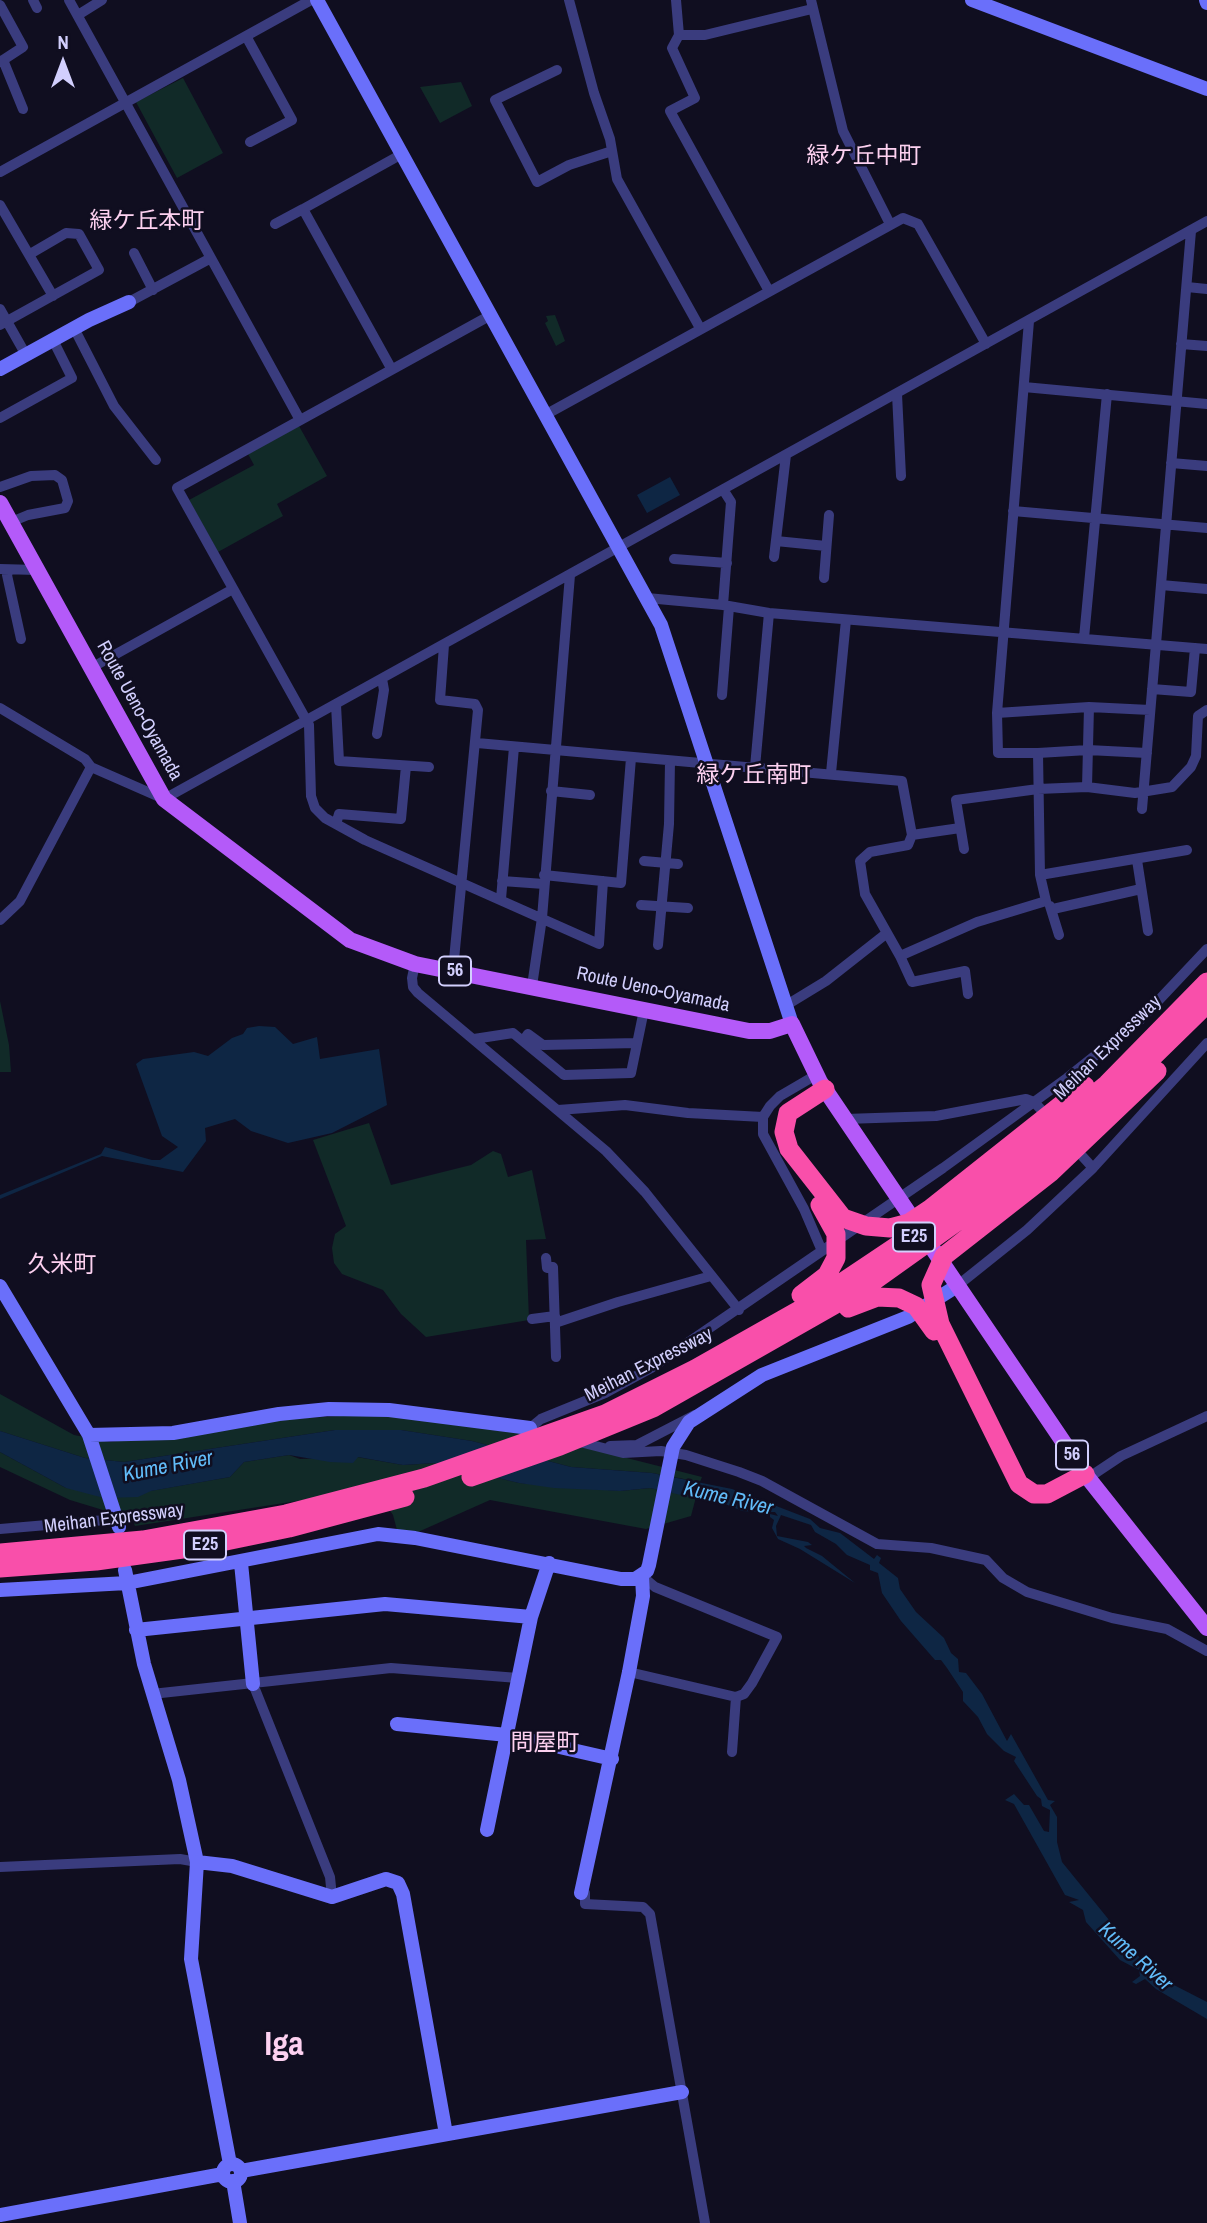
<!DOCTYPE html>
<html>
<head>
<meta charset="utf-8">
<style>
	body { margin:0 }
	#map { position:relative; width:1207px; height:2223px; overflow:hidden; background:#100e20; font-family:"Archivo Narrow",sans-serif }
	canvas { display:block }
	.north { position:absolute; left:28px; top:28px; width:70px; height:70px; -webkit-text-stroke:5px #100e20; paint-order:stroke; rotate:0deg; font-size:19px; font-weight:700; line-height:28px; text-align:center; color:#d2cffd }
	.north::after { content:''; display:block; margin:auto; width:24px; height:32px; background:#d2cffd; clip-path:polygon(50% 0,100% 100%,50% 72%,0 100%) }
</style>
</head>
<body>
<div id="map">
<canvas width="1207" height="2223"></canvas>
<div class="north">N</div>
</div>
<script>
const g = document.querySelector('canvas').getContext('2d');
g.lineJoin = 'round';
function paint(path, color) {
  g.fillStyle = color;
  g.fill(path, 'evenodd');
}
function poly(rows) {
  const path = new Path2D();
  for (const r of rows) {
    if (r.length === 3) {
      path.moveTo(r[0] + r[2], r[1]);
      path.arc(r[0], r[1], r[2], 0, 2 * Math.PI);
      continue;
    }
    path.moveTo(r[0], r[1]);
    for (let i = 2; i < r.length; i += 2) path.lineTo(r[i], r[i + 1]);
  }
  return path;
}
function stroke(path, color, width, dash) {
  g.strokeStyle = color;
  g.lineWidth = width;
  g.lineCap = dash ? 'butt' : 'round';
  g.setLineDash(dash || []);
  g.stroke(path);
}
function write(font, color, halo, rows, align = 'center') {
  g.font = font + ' "Archivo Narrow","Noto Sans JP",sans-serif';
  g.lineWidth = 5;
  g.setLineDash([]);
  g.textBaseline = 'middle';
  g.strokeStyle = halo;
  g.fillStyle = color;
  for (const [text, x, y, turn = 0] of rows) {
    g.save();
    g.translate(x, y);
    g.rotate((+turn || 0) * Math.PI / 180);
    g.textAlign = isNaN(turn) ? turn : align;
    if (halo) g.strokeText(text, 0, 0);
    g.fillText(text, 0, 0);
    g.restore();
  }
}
const green = poly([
	[183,78,223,153,177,178,136,102],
	[461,82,472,106,440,123,420,87],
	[555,315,565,341,556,346,545,323,548,321,546,316],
	[299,426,327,476,277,504,283,516,218,552,189,500,254,465,248,454],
	[0,1001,9,1045,11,1072,0,1072],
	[369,1123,391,1185,471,1165,493,1151,501,1154,508,1177,532,1170,546,1239,526,1240,529,1320,426,1337,401,1314,383,1290,342,1274,334,1263,332,1248,335,1234,346,1226,313,1140],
	[0,1394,74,1435,110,1442,274,1420,390,1413,524,1432,702,1477,700,1482,652,1473,571,1467,472,1441,401,1430,335,1430,124,1462,85,1458,0,1431],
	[0,1452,66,1488,150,1491,230,1477,244,1462,289,1455,300,1459,357,1457,403,1465,435,1463,519,1483,620,1491,650,1488,696,1497,691,1516,646,1529,490,1500,418,1532,397,1530,393,1515,375,1489,135,1526,129,1512,103,1510,70,1500,0,1467]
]);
const water = poly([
	[670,477,680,495,647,513,637,495],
	[259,1026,275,1027,293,1044,317,1037,320,1059,379,1049,387,1105,332,1133,288,1143,251,1131,235,1119,205,1128,206,1141,183,1172,102,1156,0,1199,0,1195,101,1154,105,1147,152,1160,160,1160,178,1147,162,1136,136,1064,143,1059,194,1052,208,1056,232,1038,243,1034,247,1028],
	[335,1430,401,1430,472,1441,571,1467,652,1473,732,1489,810,1519,820,1528,840,1533,874,1559,877,1555,881,1558,879,1563,898,1578,900,1589,916,1612,944,1638,951,1653,958,1659,959,1672,966,1673,982,1694,1007,1741,1011,1734,1048,1800,1055,1801,1050,1805,1057,1817,1057,1842,1062,1862,1144,1963,1170,1983,1207,2002,1207,2019,1156,1989,1145,1979,1136,1984,1132,1982,1140,1976,1139,1970,1120,1960,1086,1922,1083,1910,1069,1902,1079,1900,1065,1895,1014,1804,1005,1800,1014,1794,1024,1805,1029,1805,1044,1831,1049,1832,1050,1810,1042,1806,1041,1799,1037,1796,1014,1761,1016,1757,1004,1751,987,1734,978,1717,963,1701,963,1692,947,1668,941,1660,935,1660,901,1621,882,1593,878,1573,870,1570,870,1565,847,1555,836,1544,815,1532,811,1525,781,1515,776,1526,777,1536,808,1542,812,1545,804,1546,806,1548,822,1556,855,1583,800,1549,778,1539,772,1528,774,1520,770,1517,770,1514,778,1516,775,1512,761,1512,756,1507,758,1512,742,1511,704,1495,699,1499,650,1488,620,1491,554,1488,519,1483,435,1463,403,1465,358,1457,353,1463,330,1462,289,1455,244,1462,230,1477,151,1491,138,1497,104,1498,66,1488,0,1452,0,1431,85,1458,124,1462]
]);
const street = poly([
	[33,0,37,8],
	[69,0,300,420],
	[569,0,594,93,610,139,617,179,700,328],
	[676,0,679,35,672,48,695,98,670,111,769,291],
	[811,0,843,131,890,224],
	[0,5,23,47,0,62],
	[78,15,102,0],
	[679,35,705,35,812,9],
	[246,36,292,120,250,142],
	[3,60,23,109],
	[557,70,495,100,537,182,569,165,612,151],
	[0,172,311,0],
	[0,205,53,296],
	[275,224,303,209],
	[134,253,153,290],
	[1187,287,1207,289],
	[129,302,211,258],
	[0,309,26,355],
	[491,315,177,488,309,725,311,796,315,808,325,818,365,840,599,944,603,881],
	[0,325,99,270,79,234,66,233,30,254],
	[74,328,114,406,156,460],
	[1181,344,1207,346],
	[391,368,303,209,402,154],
	[1024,387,1207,404],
	[897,394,901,476],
	[545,415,903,218,918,224,986,344],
	[0,418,72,378,53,340],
	[1171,463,1207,466],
	[0,487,31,476,55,475,62,480,68,501,65,508,28,515,11,522],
	[1013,511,1207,528],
	[776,541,826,546],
	[774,557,786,455],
	[674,559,727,563],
	[0,569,37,570],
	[9,570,7,575,21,639],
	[824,578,829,515],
	[1161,585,1207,589],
	[647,598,723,605,769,613,1207,649],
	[723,605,731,502,724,491],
	[1084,638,1107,394],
	[444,645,440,700,475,704,478,710,453,970],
	[91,668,233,589],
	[1152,689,1191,692,1195,648],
	[722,695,729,607],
	[336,705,339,761,429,767],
	[0,708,85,759,91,767,164,799,1207,221],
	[997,713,1089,707,1150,710],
	[377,734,384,690,382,679],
	[477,743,902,781,912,835,960,828],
	[1038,753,1088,750,1147,753],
	[755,767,769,613],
	[831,773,846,620],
	[1087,787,1089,707],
	[551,791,590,795],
	[1142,809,1191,231],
	[336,824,339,814,401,819,406,766],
	[912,835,908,845,870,852,860,861,865,894,900,956,977,922,1046,901,1040,875,1038,753,998,753,997,713,1029,321],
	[964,849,956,800,1038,789,1087,787,1135,793,1172,787,1191,767,1196,756,1198,716,1207,710],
	[1137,860,1148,931],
	[644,861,678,864],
	[544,875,621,883,631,758],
	[1040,875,1187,850],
	[502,881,544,884],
	[501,899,514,747],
	[641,905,688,908],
	[1050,906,1059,935],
	[1053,909,1141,889],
	[0,920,20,901,91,767],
	[658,945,669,824,670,761],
	[900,956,912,982,965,971,968,994],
	[415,964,412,978,413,987,418,993,606,1151,645,1192,739,1310],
	[532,986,542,918,570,575],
	[785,1006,826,981,887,933],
	[474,1039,513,1033,564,1075,631,1073,644,1010],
	[523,1041,528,1034,543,1045,637,1043],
	[816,1075,780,1096,770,1106,763,1117,763,1134,804,1209,822,1251],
	[558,1110,625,1105,688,1113,763,1117],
	[845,1119,936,1116,1026,1099,1034,1102,1049,1118],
	[1073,1146,1093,1168],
	[546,1258,547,1268,553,1267,556,1357],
	[957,1286,1027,1230,1093,1168,1207,1043],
	[532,1319,555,1316],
	[555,1323,618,1302,711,1276],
	[530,1428,541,1419,605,1393,651,1368,943,1168,1067,1078,1141,1019,1207,949],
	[576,1441,623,1453,661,1451,686,1455,739,1472,762,1481,877,1544,931,1548,986,1560,1003,1578,1027,1592,1112,1618,1167,1629,1207,1651],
	[610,1446,637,1445,695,1415],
	[1088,1478,1121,1456,1207,1416],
	[0,1529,117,1519],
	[629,1672,736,1697,744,1694,752,1683,777,1637,655,1587,642,1576],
	[253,1684,330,1877,332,1897],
	[152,1694,391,1668,518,1678],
	[732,1752,736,1697],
	[0,1867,180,1859,197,1862],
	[585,1893,585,1904,643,1907,650,1914,705,2223]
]);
const secondary = poly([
	[317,0,661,625,792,1024],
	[972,0,1207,89],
	[1206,0,1207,3],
	[0,369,89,320,129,302],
	[0,1286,89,1435,119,1527],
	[89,1435,173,1433,279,1414,329,1409,389,1410,530,1428],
	[241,1563,253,1684],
	[125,1570,144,1664,179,1780,197,1862,191,1959,230,2164],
	[0,1590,127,1583,378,1534,415,1538,621,1579,635,1579,647,1571,649,1565,673,1447,689,1422,762,1375,908,1317,957,1286],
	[136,1630,385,1604,531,1617],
	[397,1724,507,1735,612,1759],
	[487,1830,531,1617,549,1563],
	[197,1862,232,1866,332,1897,386,1879,398,1883,403,1894,446,2134],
	[581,1893,629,1672,643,1596,642,1576],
	[232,2173,9],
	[241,2171,682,2092],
	[233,2181,240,2223],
	[0,2215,223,2174]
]);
const primary = poly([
	[0,503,164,799,350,940,415,964,749,1031,770,1031,792,1024,820,1082,1085,1474,1207,1628]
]);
const highway = poly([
	[825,1089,788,1113,784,1132,789,1149,843,1218,866,1226,890,1228,909,1223,930,1209,1085,1086],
	[801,1295,827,1275,836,1258,836,1234,820,1205],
	[848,1308,877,1297,899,1298,916,1306,934,1331],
	[1085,1474,1047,1494,1034,1494,1019,1484,940,1324,931,1285,944,1256,1050,1173,1157,1071],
	[471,1477,560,1446,653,1408,864,1288,1021,1176,1117,1092,1207,1004],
	[0,1553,143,1540,286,1514,424,1478,605,1414,695,1369,810,1304,961,1203,1107,1084,1207,982],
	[0,1568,96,1561,197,1547,289,1528,405,1497]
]);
const shields = [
	[455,971,32],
	[914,1237,42],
	[1072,1455,32],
	[205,1545,42]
];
const shieldNames = [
	["56",455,971],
	["E25",914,1237],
	["56",1072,1455],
	["E25",205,1545]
];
const streetNames = [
	["Route Ueno-Oyamada",139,711,61],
	["Route Ueno-Oyamada",653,990,12],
	["Meihan Expressway",1108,1048,-44],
	["Meihan Expressway",649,1365,-27],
	["Meihan Expressway",114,1519,-7]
];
const waterNames = [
	["Kume River",168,1467,-11],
	["Kume River",728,1499,13],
	["Kume River",1135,1957,42]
];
const quarterNames = [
	["緑ケ丘中町",864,157],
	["緑ケ丘本町",147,222],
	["緑ケ丘南町",754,776],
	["久米町",62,1266],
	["問屋町",545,1744]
];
const townNames = [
	["Iga",284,2046]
];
paint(green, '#112a28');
paint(water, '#0e2644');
stroke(street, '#3a3c7e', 10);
stroke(secondary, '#6a6ffa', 14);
stroke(primary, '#b45af9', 16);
stroke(highway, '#f94faa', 19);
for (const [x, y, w] of shields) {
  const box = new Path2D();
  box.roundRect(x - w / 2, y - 14.5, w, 29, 5);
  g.fillStyle = '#100e20';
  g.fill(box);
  stroke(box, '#d2cffd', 2);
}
write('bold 18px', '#d2cffd', null, shieldNames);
write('19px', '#d2cffd', '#100e20', streetNames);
write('italic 21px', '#61bcf9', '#100e20', waterNames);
write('23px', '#fdd1f0', '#100e20', quarterNames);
write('bold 33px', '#fdd1f0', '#100e20', townNames);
</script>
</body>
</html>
